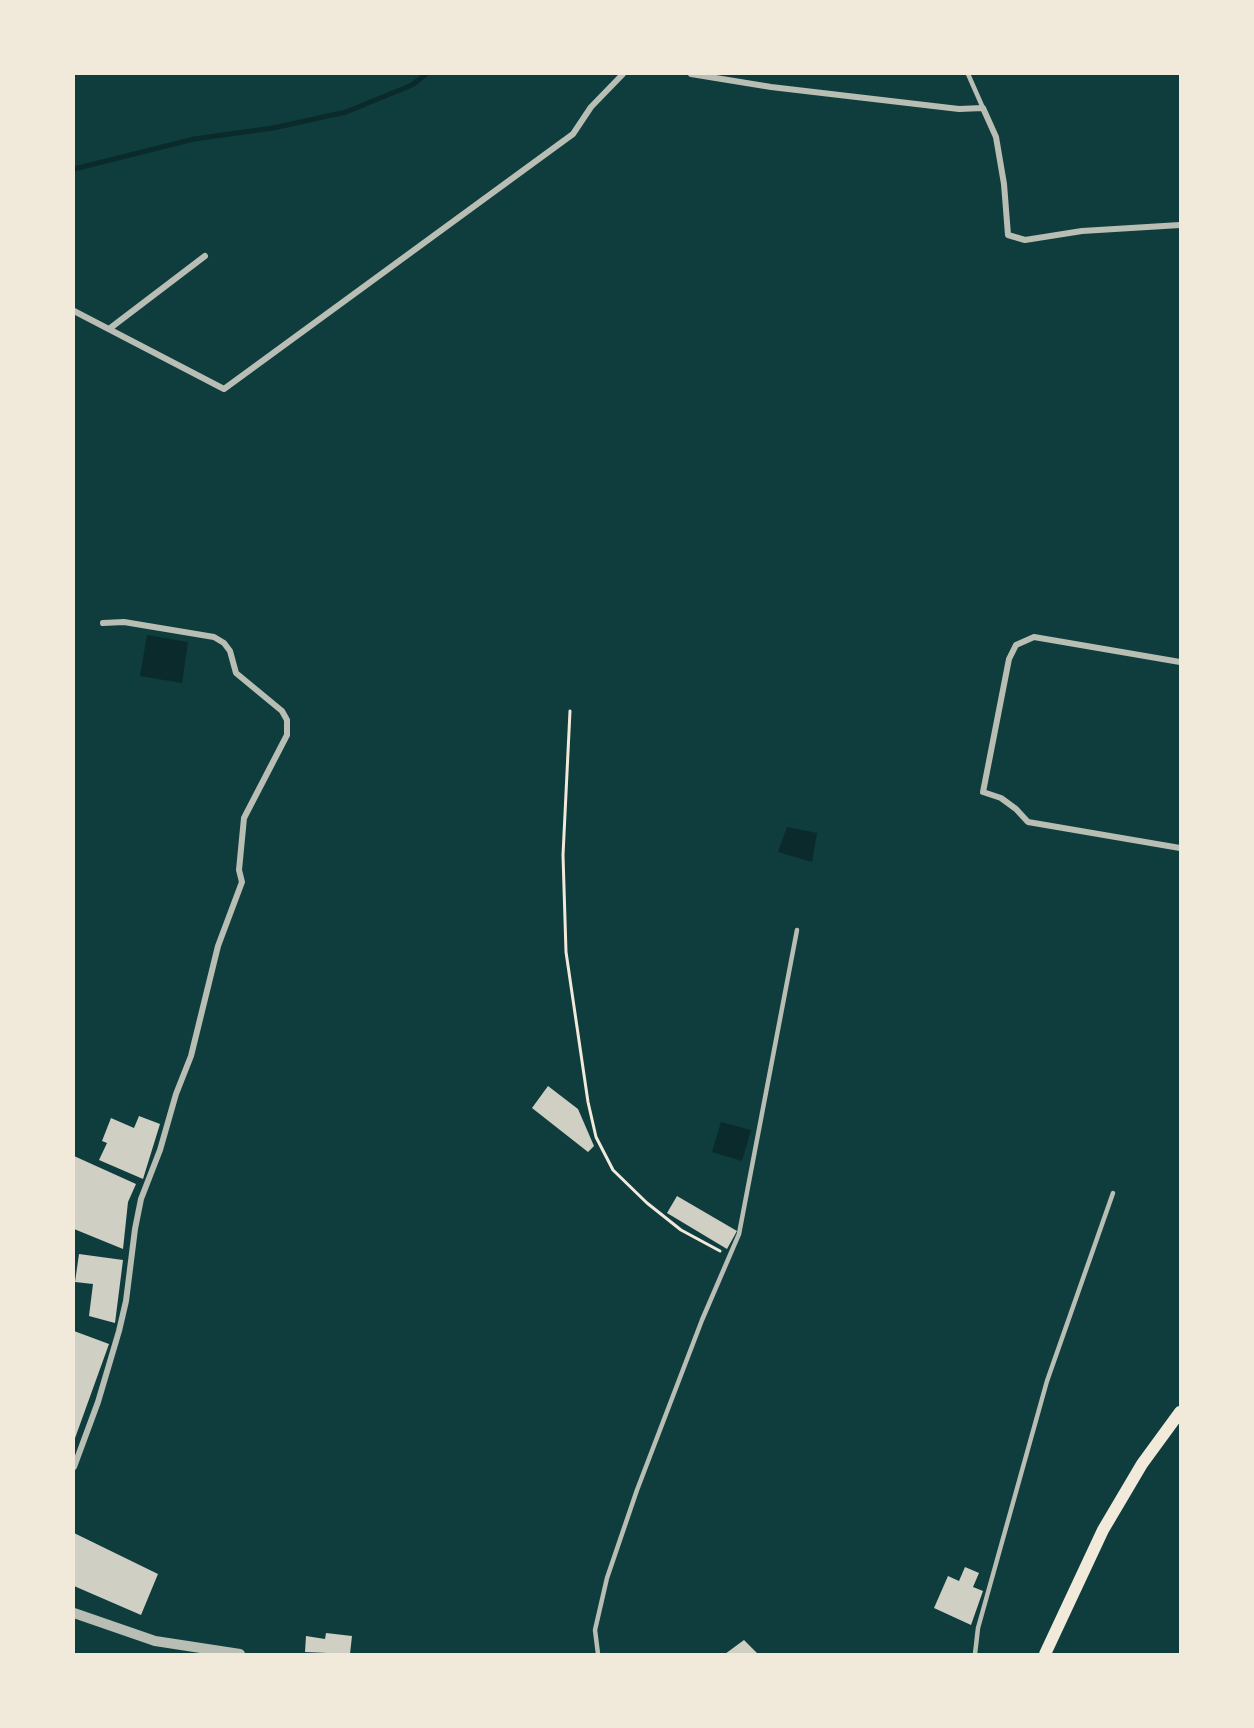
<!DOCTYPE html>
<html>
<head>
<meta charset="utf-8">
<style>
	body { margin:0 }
	#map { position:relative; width:1254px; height:1728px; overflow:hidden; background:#0f3d3e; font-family:"Source Sans 3",sans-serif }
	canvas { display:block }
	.frame { position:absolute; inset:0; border:75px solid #f1e9da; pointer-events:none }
</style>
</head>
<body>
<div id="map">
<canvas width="1254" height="1728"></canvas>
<div class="frame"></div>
</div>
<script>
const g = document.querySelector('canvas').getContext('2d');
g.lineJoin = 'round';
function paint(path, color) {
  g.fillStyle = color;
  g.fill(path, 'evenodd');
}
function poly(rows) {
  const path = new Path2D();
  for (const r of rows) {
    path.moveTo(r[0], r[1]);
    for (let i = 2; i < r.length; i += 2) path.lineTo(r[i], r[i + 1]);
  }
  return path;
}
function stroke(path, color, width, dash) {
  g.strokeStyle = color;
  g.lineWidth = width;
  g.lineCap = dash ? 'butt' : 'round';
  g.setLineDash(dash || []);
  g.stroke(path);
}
const water = poly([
	[147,635,188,642,182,683,140,676],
	[787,827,817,833,812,862,778,852],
	[721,1122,751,1130,742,1161,712,1152]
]);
const stream = poly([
	[74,169,194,139,273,128,346,112,412,85,426,74]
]);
const building = poly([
	[548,1086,578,1109,594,1146,588,1152,532,1108],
	[139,1116,160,1124,143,1179,99,1160,107,1143,102,1141,111,1118,134,1128],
	[74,1156,136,1184,128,1202,123,1249,74,1229],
	[677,1196,737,1231,727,1249,667,1213],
	[79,1254,123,1260,115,1323,89,1316,93,1284,75,1282],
	[74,1331,109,1344,74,1441],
	[74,1533,158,1574,141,1615,74,1586],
	[965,1567,979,1573,973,1587,983,1591,971,1625,934,1608,948,1576,959,1581],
	[326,1633,352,1636,350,1654,305,1652,306,1636,325,1639],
	[744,1640,758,1654,725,1654]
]);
const path = poly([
	[570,711,563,855,566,952,588,1102,596,1137,613,1170,647,1203,681,1230,720,1251]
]);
const service = poly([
	[968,74,983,108],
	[598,1654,595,1630,607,1578,637,1490,702,1320,739,1234,797,930],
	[975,1654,978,1628,1047,1381,1113,1193]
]);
const minor = poly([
	[691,74,771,87,959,109,983,108,996,137,1004,184,1008,235,1025,240,1082,231,1180,225],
	[74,311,224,389,573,134,591,107,623,74],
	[109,329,205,256],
	[1180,662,1034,637,1016,645,1009,659,983,792,1001,798,1016,809,1028,822,1180,848],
	[74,1467,98,1402,119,1331,126,1301,135,1229,141,1199,160,1150,176,1094,191,1056,218,946,242,882,239,870,244,818,287,735,287,720,282,711,236,673,230,651,224,643,214,637,124,622,103,623]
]);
const tertiary = poly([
	[74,1613,155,1641,240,1654]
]);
const secondary = poly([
	[1045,1654,1103,1530,1142,1464,1180,1412]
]);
paint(water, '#0a2a2b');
stroke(stream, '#0a2a2b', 5);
paint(building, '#cfcfc3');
stroke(path, '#f1e9da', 3);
stroke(service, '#b8beb3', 4.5);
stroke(minor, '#b8beb3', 6);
stroke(tertiary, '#b8beb3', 10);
stroke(secondary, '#f1e9da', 12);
</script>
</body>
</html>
